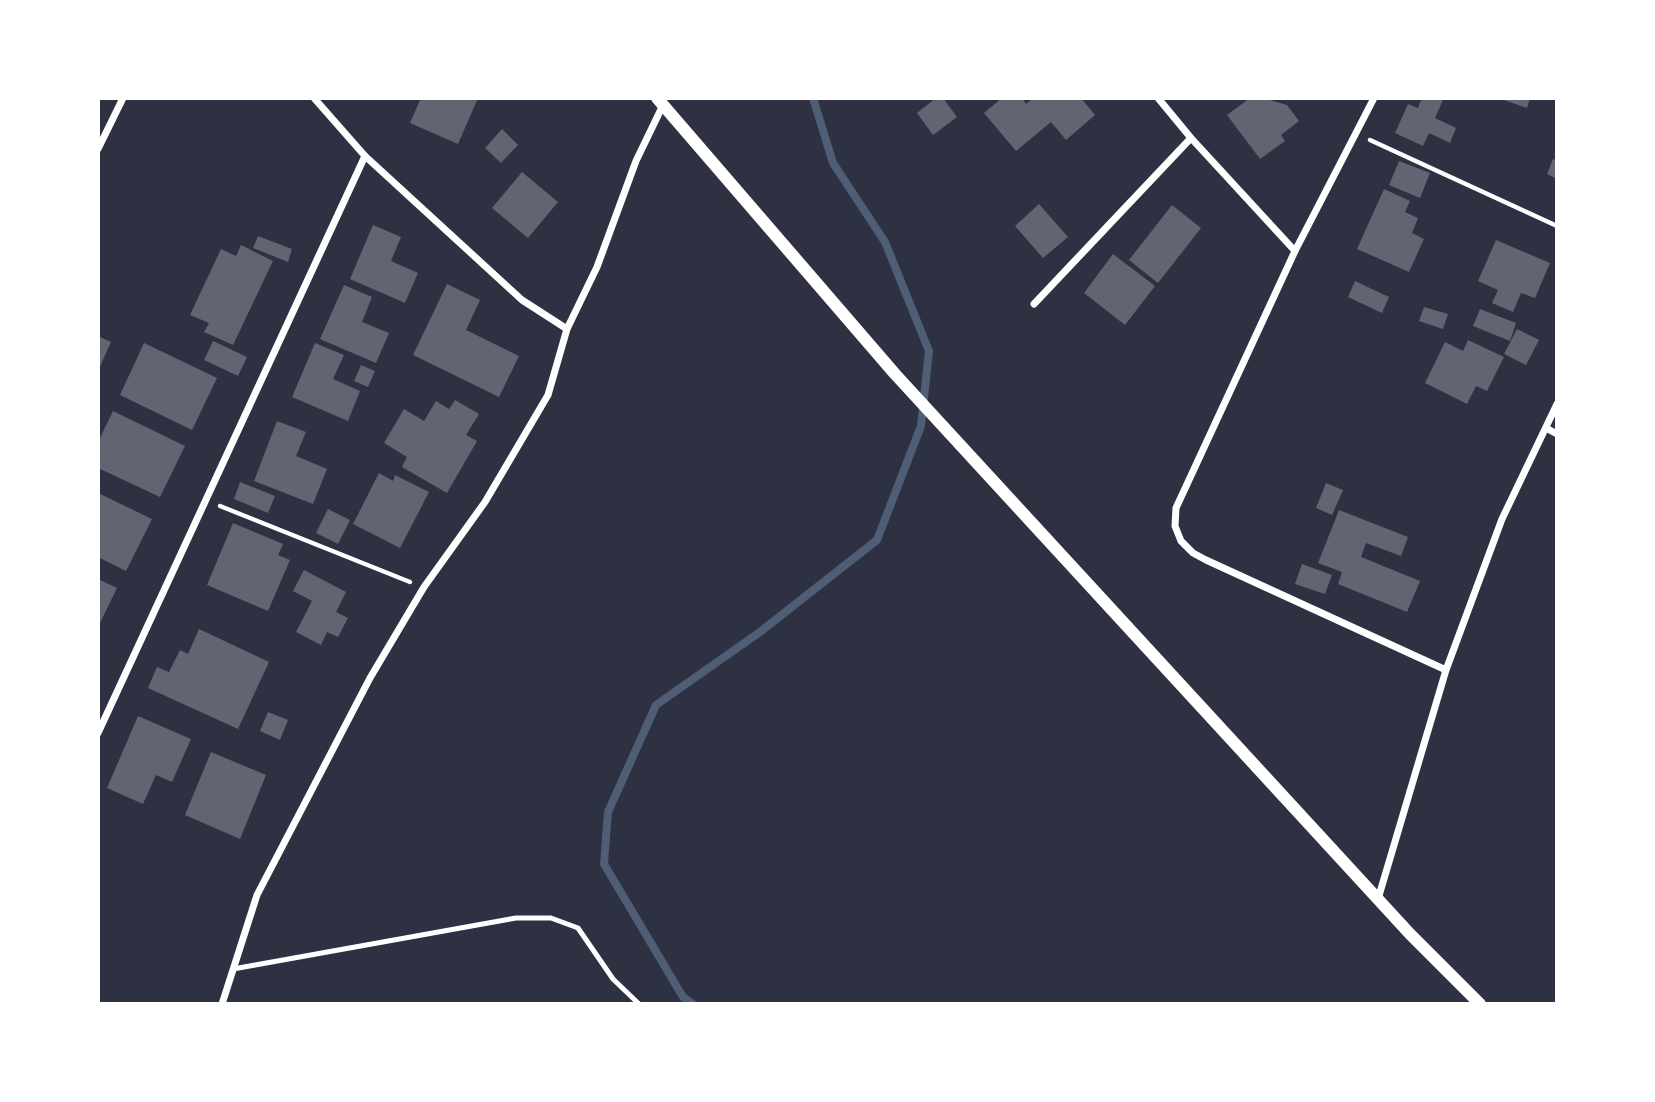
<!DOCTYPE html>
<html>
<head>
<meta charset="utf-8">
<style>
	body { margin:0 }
	#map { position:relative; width:1655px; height:1102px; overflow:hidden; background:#2d3142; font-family:Cabin,sans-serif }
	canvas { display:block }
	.frame { position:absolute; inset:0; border:100px solid #fff; pointer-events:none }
</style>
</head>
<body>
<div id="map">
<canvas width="1655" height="1102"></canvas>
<div class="frame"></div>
</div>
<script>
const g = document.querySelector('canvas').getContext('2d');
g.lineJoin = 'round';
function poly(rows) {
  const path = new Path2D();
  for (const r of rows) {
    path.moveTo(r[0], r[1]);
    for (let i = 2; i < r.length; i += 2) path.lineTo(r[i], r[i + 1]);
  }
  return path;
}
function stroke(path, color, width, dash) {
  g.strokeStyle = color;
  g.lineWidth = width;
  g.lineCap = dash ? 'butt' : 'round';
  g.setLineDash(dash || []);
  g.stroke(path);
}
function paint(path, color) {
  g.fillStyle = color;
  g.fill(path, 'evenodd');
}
const stream = poly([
	[693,1004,683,997,604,864,608,812,656,705,760,632,877,540,921,426,929,351,885,242,833,163,813,98]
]);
const building = poly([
	[421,98,478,98,458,144,410,123],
	[936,98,943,98,957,117,933,135,917,113],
	[1002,98,1022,98,1026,104,1033,98,1081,98,1095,115,1066,140,1051,122,1016,151,984,113],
	[1250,98,1263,98,1287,105,1299,121,1281,135,1285,141,1260,159,1227,115],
	[1422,98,1443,100,1435,118,1456,128,1450,143,1429,133,1423,146,1395,133,1408,104,1418,108],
	[1498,98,1530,98,1527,108],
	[502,129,518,145,501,163,485,148],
	[1553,159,1557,161,1557,179,1547,174],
	[1399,161,1430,173,1420,198,1389,185],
	[522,172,558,202,528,238,492,208],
	[1384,189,1410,201,1405,212,1418,218,1412,233,1424,239,1409,272,1357,249],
	[1039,204,1068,237,1043,258,1015,226],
	[1172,205,1201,228,1158,283,1129,260],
	[373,225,401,237,391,261,418,273,405,303,350,279],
	[258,236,292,249,288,262,253,248],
	[1496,240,1550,263,1535,298,1521,293,1513,312,1492,303,1498,290,1478,281],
	[241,245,273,261,233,345,204,332,209,323,190,315,221,249,236,256],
	[1113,254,1155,286,1125,325,1084,293],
	[1355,281,1389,297,1382,313,1348,297],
	[447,284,480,300,466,330,519,356,499,397,413,355],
	[344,285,372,297,362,322,389,333,376,363,320,339],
	[1424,307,1448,314,1443,329,1419,321],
	[1480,309,1516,323,1510,341,1473,326],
	[1517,329,1539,340,1526,365,1504,354],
	[98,336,111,342,98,371],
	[1468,340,1504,357,1487,391,1476,386,1467,404,1425,383,1445,342,1463,351],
	[213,341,247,357,238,376,204,360],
	[144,343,217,378,192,430,120,395],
	[315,343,344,355,333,379,360,391,348,421,292,397],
	[361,365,375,371,368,387,354,381],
	[455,400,479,414,466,435,477,441,447,493,402,467,407,457,384,443,404,409,424,421,436,401,449,409],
	[113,411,185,446,160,497,98,468,98,442],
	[277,421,306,432,296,456,327,469,313,504,254,481],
	[379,473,393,481,395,475,429,492,400,548,353,524],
	[240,482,275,496,268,513,234,499],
	[1326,483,1343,490,1332,515,1316,508],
	[98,493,152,519,126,571,98,557],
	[328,509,350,520,338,544,316,533],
	[1339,510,1408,537,1401,556,1366,543,1361,557,1420,581,1407,612,1338,584,1342,572,1318,563],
	[233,523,283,544,278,555,290,560,268,611,207,585],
	[1302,564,1332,575,1325,594,1295,584],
	[304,570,346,592,336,612,348,618,338,637,327,632,321,645,296,632,312,601,293,591],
	[98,579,117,588,98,627],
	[199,629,269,662,238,729,148,688,157,667,169,672,180,650,188,654],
	[268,712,288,720,280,740,260,731],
	[138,716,191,739,172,782,156,775,143,804,107,788],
	[211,752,266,775,240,839,185,815]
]);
const path = poly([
	[1370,140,1557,226],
	[220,506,410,582]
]);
const service = poly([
	[233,969,516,918,551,918,578,928,613,979,639,1004]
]);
const minor = poly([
	[314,98,365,156,522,300,567,329],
	[1158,98,1191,138,1295,251],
	[1374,98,1295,251,1176,508,1175,526,1181,541,1193,553,1206,560,1446,670],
	[98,149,123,98],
	[1034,304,1191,138],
	[1546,428,1557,434],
	[98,733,365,156],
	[1378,899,1446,670,1502,519,1557,404],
	[222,1004,257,895,370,678,424,587,485,502,548,395,567,329,597,267,636,161,663,105]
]);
const tertiary = poly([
	[657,98,895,374,1410,934,1480,1004]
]);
stroke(stream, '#4f5d75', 8);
paint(building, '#626471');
stroke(path, '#fff', 4.5);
stroke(service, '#fff', 5);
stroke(minor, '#fff', 7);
stroke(tertiary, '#fff', 12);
</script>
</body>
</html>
